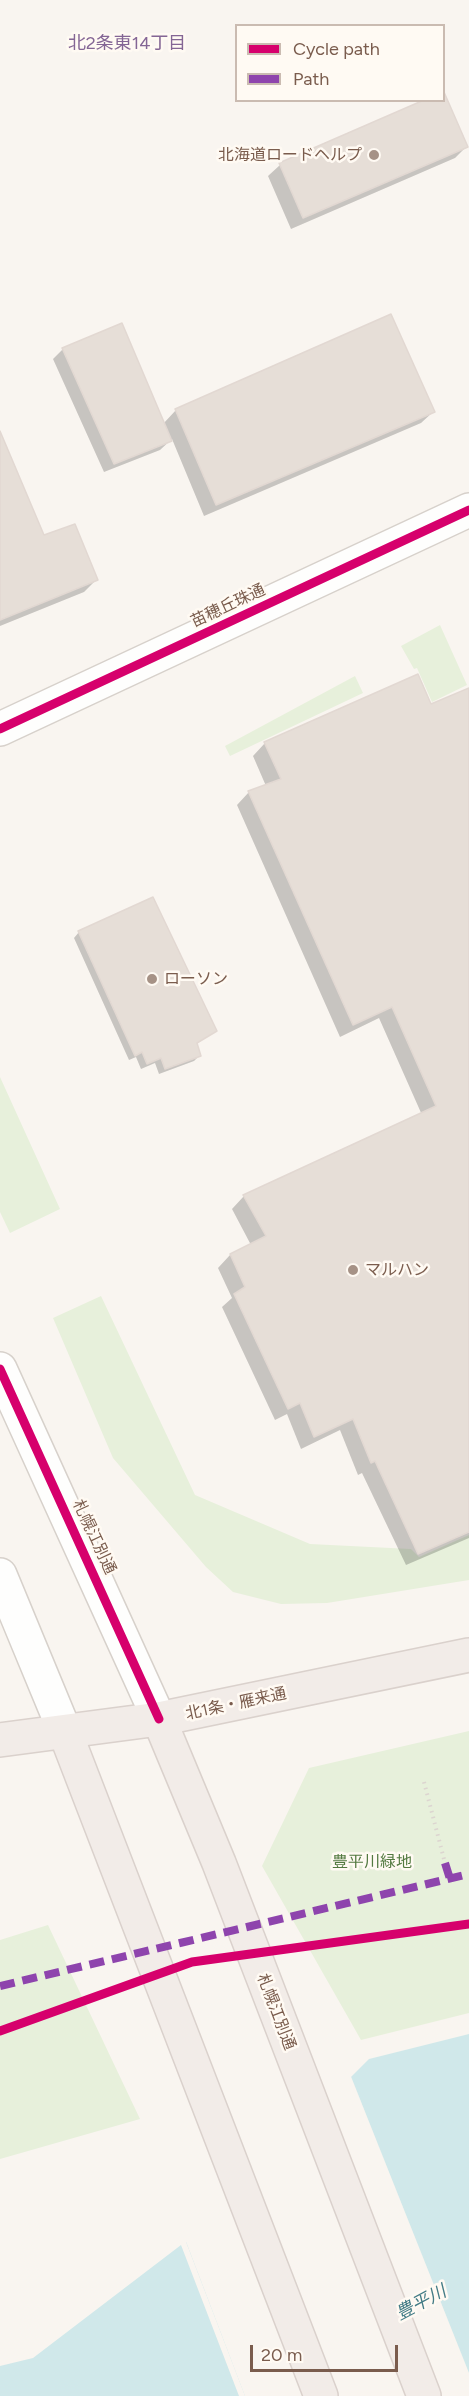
<!DOCTYPE html>
<html>
<head>
<meta charset="utf-8">
<style>
	body { margin:0 }
	#map { position:relative; width:469px; height:2396px; overflow:hidden; background:#f9f5f0; font-family:Figtree,sans-serif }
	canvas { display:block }
	.legend { position:absolute; left:235px; top:24px; width:210px; height:78px; box-sizing:border-box; background:#fffaf3; border:2px solid #cabbb1; margin:0; padding:8px 10px; list-style:none; font-size:18px; color:#7a5c4d }
	.legend li { display:flex; align-items:center; gap:12px; height:30px }
	.legend b { width:30px; border:2px solid #cabbb1 }
	.scale { position:absolute; left:250px; top:2345px; width:148px; height:27px; box-sizing:border-box; border:3px solid #7a5c4d; border-top:0; padding-left:8px; font-size:18px; line-height:21px; white-space:nowrap; color:#7a5c4d; -webkit-text-stroke:4px #fffaf3; paint-order:stroke }
</style>
</head>
<body>
<div id="map">
<canvas width="469" height="2396"></canvas>
<ul class="legend">
<li><b style="height:8px;background:#d6006c"></b>Cycle path</li>
<li><b style="height:8px;background:#8e44ad"></b>Path</li>
</ul>
<div class="scale">20 m</div>
</div>
<script>
const g = document.querySelector('canvas').getContext('2d');
g.lineJoin = 'round';
function paint(path, color) {
  g.fillStyle = color;
  g.fill(path, 'evenodd');
}
function poly(rows) {
  const path = new Path2D();
  for (const r of rows) {
    path.moveTo(r[0], r[1]);
    for (let i = 2; i < r.length; i += 2) path.lineTo(r[i], r[i + 1]);
  }
  return path;
}
function stroke(path, color, width, dash) {
  g.strokeStyle = color;
  g.lineWidth = width;
  g.lineCap = dash ? 'butt' : 'round';
  g.setLineDash(dash || []);
  g.stroke(path);
}
function write(font, color, halo, rows, align = 'center') {
  g.font = font + ' Figtree,"Noto Sans JP",sans-serif';
  g.lineWidth = 5;
  g.setLineDash([]);
  g.textBaseline = 'middle';
  g.strokeStyle = halo;
  g.fillStyle = color;
  for (const [text, x, y, turn = 0] of rows) {
    g.save();
    g.translate(x, y);
    g.rotate((+turn || 0) * Math.PI / 180);
    g.textAlign = isNaN(turn) ? turn : align;
    if (halo) g.strokeText(text, 0, 0);
    g.fillText(text, 0, 0);
    g.restore();
  }
}
const green = poly([
	[440,625,467,685,432,702,417,668,414,669,401,646],
	[355,676,363,693,230,756,225,746],
	[0,1077,60,1209,10,1233,0,1212],
	[101,1296,195,1495,310,1544,411,1549,419,1557,469,1535,469,1580,327,1603,281,1604,233,1592,206,1567,113,1458,53,1318],
	[469,1731,469,2013,361,2040,262,1866,309,1768],
	[48,1925,140,2119,0,2159,0,1940]
]);
const water = poly([
	[469,2034,469,2396,245,2396,186,2242,369,2059],
	[181,2245,239,2396,0,2396,0,2366,33,2358]
]);
const pier = poly([
	[350,2074,469,2373,469,2396,245,2396,185,2239]
]);
const shadow = poly([
	[444,94,467,146,455,158,291,229,268,176,280,165,444,100],
	[63,349,163,424,176,410,433,412,421,423,204,516,172,439,160,450,104,472,53,359],
	[0,432,43,537,97,579,84,592,0,626],
	[469,701,469,1538,406,1565,362,1473,358,1475,340,1430,301,1449,287,1414,275,1420,222,1307,232,1298,218,1268,230,1255,251,1245,232,1209,244,1196,422,1115,379,1018,340,1037,237,805,249,792,266,786,253,756,265,743,430,706],
	[79,932,215,1031,196,1044,200,1055,194,1061,159,1074,155,1063,141,1069,136,1057,129,1060,74,938]
]);
const building = poly([
	[444,92,468,147,303,218,279,163,424,100,444,100,444,92],
	[391,314,435,412,216,505,175,409,391,314],
	[122,323,172,441,114,464,62,348,122,323],
	[0,431,44,535,75,524,98,580,0,620,0,431],
	[418,674,431,704,469,688,469,1532,418,1554,375,1461,371,1463,353,1419,314,1437,300,1403,288,1409,234,1294,245,1287,230,1254,266,1236,243,1195,436,1106,392,1007,353,1025,248,791,281,779,264,742,418,674],
	[153,897,217,1031,197,1043,201,1056,165,1069,161,1058,147,1064,142,1052,135,1056,78,931,153,897]
]);
const path = poly([
	[424,1782,445,1863]
]);
const tertiary = poly([
	[0,729,469,510],
	[0,1369,159,1719],
	[0,1575,65,1732]
]);
const trunk = poly([
	[159,1719,219,1863,424,2396],
	[65,1732,321,2396],
	[0,1740,159,1719,469,1655]
]);
const quiet = poly([
	[445,1863,450,1879],
	[0,1986,469,1874]
]);
const cycleway = poly([
	[0,729,469,510],
	[0,1369,159,1719],
	[0,2031,192,1962,469,1924]
]);
const markers = [
	[374,155,6,"#a69286"],
	[152,979,6,"#a69286"],
	[353,1270,6,"#a69286"]
];
const poiNames = [
	["北海道ロードヘルプ",362,155,"right"],
	["ローソン",164,979],
	["マルハン",365,1270]
];
const streetNames = [
	["苗穂丘珠通",228,606,-25],
	["札幌江別通",94,1537,65],
	["北1条・雁来通",236,1704,-12],
	["札幌江別通",276,2012,69]
];
const parkNames = [
	["豊平川緑地",372,1862]
];
const neighbourhoodNames = [
	["北2条東14丁目",127,44]
];
const waterNames = [
	["豊平川",421,2303,-28]
];
paint(green, '#e7f0db');
paint(water, '#d0e8ea');
paint(pier, '#f9f5f0');
paint(shadow, '#0003');
paint(building, '#e6ded7');
stroke(building, '#e2d8d2', 1.5);
stroke(tertiary, '#d7d1cb', 36);
stroke(trunk, '#dad1cc', 36);
stroke(path, '#dcd5d0', 4, [1.5, 4.5]);
stroke(tertiary, '#fefefd', 33);
stroke(trunk, '#f2ece8', 33);
stroke(quiet, '#8e44ad', 8, [15, 8]);
stroke(cycleway, '#d6006c', 9);
for (const [x, y, r, color] of markers) {
  const dot = new Path2D();
  dot.arc(x, y, r, 0, 2 * Math.PI);
  g.fillStyle = color;
  g.fill(dot);
  stroke(dot, '#fffaf3', 2);
}
write('16px', '#7a5c4d', '#fffaf3', poiNames, 'left');
write('16px', '#7a5c4d', '#fffaf3', streetNames);
write('16px', '#537a41', '#fffaf3', parkNames);
write('18px', '#846695', '#fffaf3', neighbourhoodNames);
write('italic 18px', '#437c86', '#fffaf3', waterNames);
</script>
</body>
</html>
